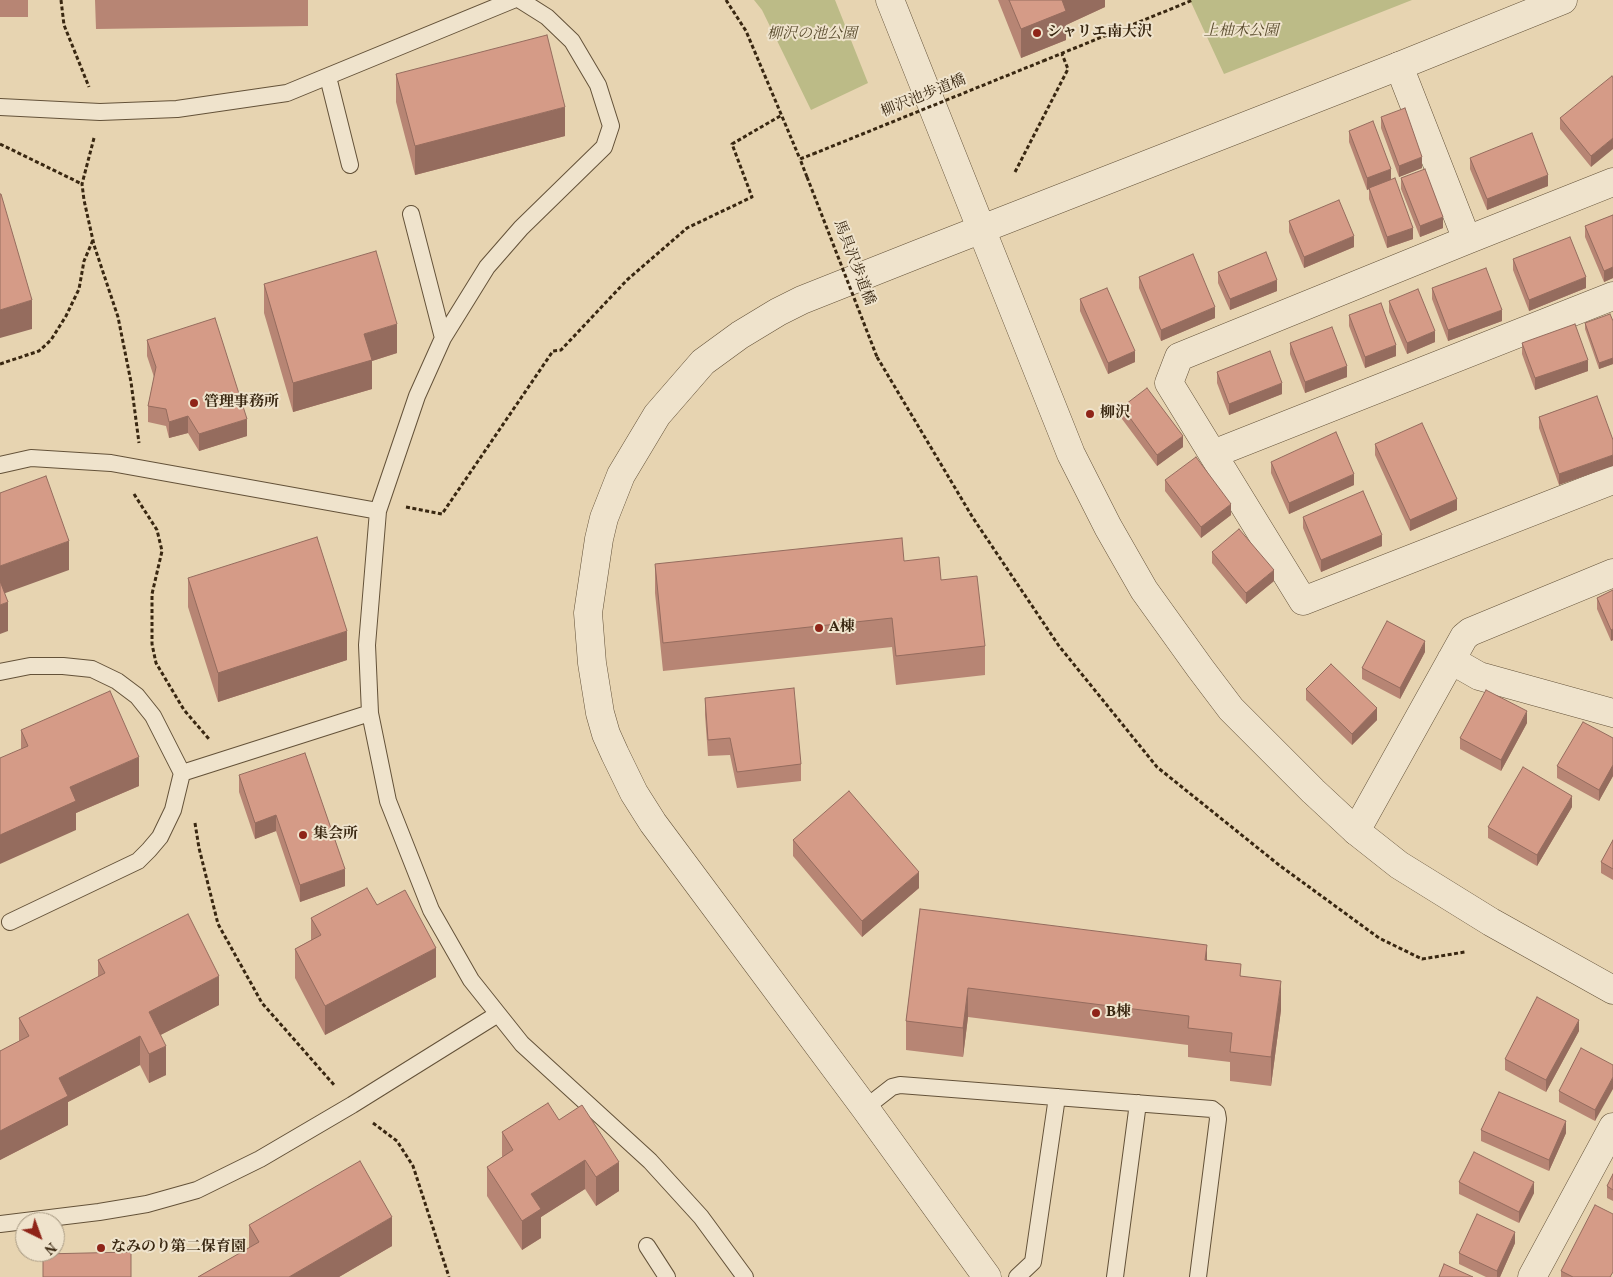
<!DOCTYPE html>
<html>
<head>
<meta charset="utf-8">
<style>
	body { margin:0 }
	#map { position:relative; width:1613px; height:1277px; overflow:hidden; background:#e7d4b1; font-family:Vollkorn,serif }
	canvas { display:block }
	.north { position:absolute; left:15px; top:1212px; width:50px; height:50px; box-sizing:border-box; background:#efe3cc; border:1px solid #a69881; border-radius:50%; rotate:138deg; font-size:14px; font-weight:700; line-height:20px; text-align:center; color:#392711 }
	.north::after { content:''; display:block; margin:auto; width:18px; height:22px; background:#8f2418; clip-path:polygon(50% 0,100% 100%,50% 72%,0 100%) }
</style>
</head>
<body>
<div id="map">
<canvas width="1613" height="1277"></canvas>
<div class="north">N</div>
</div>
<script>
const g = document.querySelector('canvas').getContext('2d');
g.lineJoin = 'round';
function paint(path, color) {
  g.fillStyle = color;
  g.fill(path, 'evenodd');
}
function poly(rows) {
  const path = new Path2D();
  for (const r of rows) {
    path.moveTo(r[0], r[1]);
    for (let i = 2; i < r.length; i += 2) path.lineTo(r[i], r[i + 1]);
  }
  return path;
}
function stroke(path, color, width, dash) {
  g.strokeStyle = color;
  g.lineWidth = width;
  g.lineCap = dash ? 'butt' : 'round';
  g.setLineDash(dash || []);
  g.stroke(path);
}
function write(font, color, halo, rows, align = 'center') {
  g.font = font + ' Vollkorn,"Noto Serif JP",serif';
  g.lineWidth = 4;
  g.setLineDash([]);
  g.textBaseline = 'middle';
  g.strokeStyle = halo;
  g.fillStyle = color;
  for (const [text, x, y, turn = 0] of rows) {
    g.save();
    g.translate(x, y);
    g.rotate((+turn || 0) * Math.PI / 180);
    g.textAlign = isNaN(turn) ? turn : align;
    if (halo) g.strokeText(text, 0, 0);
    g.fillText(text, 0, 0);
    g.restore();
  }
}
const green = poly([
	[754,0,835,0,868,83,811,110,762,10],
	[1190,0,1412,0,1224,74]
]);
const path = poly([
	[61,0,64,25,89,87],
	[726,0,746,31,800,159],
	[1043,61,1193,0],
	[94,138,82,184,84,200,94,245,118,317,131,382,139,443],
	[0,144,82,184],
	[1015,172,1068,69,1062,54],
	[807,177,800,159,813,154],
	[877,357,973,518,1059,646,1157,767,1279,865,1379,938,1422,959,1465,952],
	[0,364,39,351,51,340,66,316,79,289,84,261,93,240],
	[134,494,157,530,162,551,152,594,152,644,156,663,184,710,209,739],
	[406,507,442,514,553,351,561,350,627,280,687,228,752,197,732,144,782,115],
	[195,823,199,848,218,924,262,1003,335,1086],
	[373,1123,397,1141,413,1166,449,1277]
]);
const service = poly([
	[520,0,547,17,572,41,598,85,611,126,604,147,521,228,487,267,443,338,417,396,378,511,367,645,370,713,388,801,431,910,471,980,522,1044,650,1161,701,1217,745,1277],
	[328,77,350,165],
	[0,107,100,112,177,109,287,93,513,0],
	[411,214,443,338],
	[0,465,31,458,111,463,378,511],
	[0,672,30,666,63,666,92,669,117,681,137,696,153,716,182,773,173,810,160,837,149,850,138,861,10,922],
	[182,773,370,713],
	[865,1108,892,1087,900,1085,1212,1109,1217,1113,1218,1119,1198,1277],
	[0,1224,99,1212,147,1204,197,1190,260,1159,352,1105,498,1014],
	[647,1246,667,1277],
	[1017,1277,1033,1262,1057,1097],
	[1115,1277,1138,1103]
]);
const minor = poly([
	[1399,66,1467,240],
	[1613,182,1467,240,1179,357,1169,383,1303,601,1613,480],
	[1213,454,1613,296],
	[1451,660,1479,676,1613,713],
	[1356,831,1464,637,1470,632,1613,573],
	[1532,1277,1613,1127]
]);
const tertiary = poly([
	[890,0,1071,454,1108,527,1144,590,1200,668,1231,709,1313,791,1356,831,1399,865,1491,922,1613,990],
	[987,1277,865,1108,653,823,634,793,615,754,606,734,600,713,592,663,588,613,599,539,604,518,621,475,657,415,703,362,740,335,778,312,802,300,918,254,1399,66,1563,0]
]);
const pathBridge = poly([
	[813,154,1043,61],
	[807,177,877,357]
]);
const wall = poly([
	[0,0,28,0,28,17,0,17],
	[95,0,308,0,308,26,96,29],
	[998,0,1105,0,1105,7,1066,25,1066,40,1021,58],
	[396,74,565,136,415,175,396,102],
	[1613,78,1591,167,1560,129,1560,118],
	[1381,117,1422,168,1399,177,1381,128],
	[1349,131,1391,180,1413,239,1387,248,1369,199,1369,189,1367,190,1349,142],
	[1470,158,1548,186,1487,210,1470,169],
	[1401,178,1443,228,1420,237,1401,189],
	[1613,215,1613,278,1604,282,1585,237,1585,226],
	[1289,221,1354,247,1304,268,1289,232],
	[1513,259,1586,288,1529,311,1513,270],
	[1218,272,1277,291,1230,310,1218,283],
	[1139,277,1215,318,1161,341,1139,288],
	[264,284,397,353,372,361,372,389,293,412,264,313],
	[1432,288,1502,321,1448,341,1432,299],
	[1080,299,1135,362,1108,374,1080,311],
	[1389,301,1435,342,1407,354,1389,312],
	[1349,315,1396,356,1365,368,1349,326],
	[1613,321,1613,364,1599,369,1585,329,1585,323],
	[147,340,247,436,199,451,188,433,169,438,166,426,148,422,148,406,154,377,147,356],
	[1290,343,1347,377,1305,393,1290,354],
	[1522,343,1588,371,1535,390,1522,354],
	[1217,372,1282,394,1229,415,1217,383],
	[1597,396,1559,485,1539,428,1539,417],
	[1122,407,1183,447,1157,466,1122,419],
	[1375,444,1457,510,1410,531,1375,455],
	[1271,462,1354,485,1289,514,1271,473],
	[1165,480,1231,515,1201,538,1165,491],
	[1303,517,1382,546,1321,572,1303,528],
	[1212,552,1274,581,1246,604,1212,563],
	[904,561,941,580,985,646,985,675,896,685,892,647,663,671,655,593,655,564],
	[188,578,347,660,218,702,188,607],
	[1613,590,1613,640,1611,641,1597,609,1597,598],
	[1425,652,1400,699,1362,679,1362,668],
	[1306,689,1377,720,1352,745,1306,700],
	[705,698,801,764,801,781,737,788,730,755,708,756,705,715],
	[1527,723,1501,771,1460,749,1460,738],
	[21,730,139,786,76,813,76,830,21,749],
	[1613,738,1613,776,1599,801,1557,778,1557,766],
	[239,775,345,886,300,902,276,831,255,839,239,792],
	[1572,807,1537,866,1488,838,1488,827],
	[793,840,919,888,862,937,793,856],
	[1613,840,1613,880,1601,873,1601,862],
	[377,905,436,977,325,1035,295,978,295,949,311,940,311,918],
	[920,909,1207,960,1241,976,1281,1010,1271,1086,1230,1081,1230,1062,1188,1057,1188,1045,968,1017,963,1057,906,1050,906,1021],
	[98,960,219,1005,160,1035,166,1075,149,1083,140,1065,68,1102,68,1125,0,1160,0,1051,19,1041,19,1018,98,977],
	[1579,1031,1546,1092,1505,1070,1505,1059],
	[1613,1065,1595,1121,1559,1102,1559,1091],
	[559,1120,619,1191,596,1206,585,1189,541,1217,541,1238,522,1250,487,1196,487,1167,502,1158,502,1132],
	[1481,1130,1566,1133,1549,1171,1481,1141],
	[1613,1174,1613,1201,1607,1198,1607,1186],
	[1459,1182,1534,1193,1519,1223,1459,1194],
	[249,1225,392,1246,339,1277,198,1277,249,1248],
	[1515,1243,1500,1277,1486,1277,1459,1264,1459,1253],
	[1561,1271,1613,1277,1561,1277]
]);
const shadedWall = poly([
	[1061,0,1105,0,1105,7,1066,25,1066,40,1021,58,1021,29],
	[565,107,565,136,415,175,415,146],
	[1613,138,1613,149,1591,167,1591,156],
	[1422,157,1422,168,1399,177,1399,166],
	[1391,169,1391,180,1367,190,1367,178],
	[1548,175,1548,186,1487,210,1487,199],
	[1443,217,1443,228,1420,237,1420,226],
	[1413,228,1413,239,1387,248,1387,237],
	[1354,236,1354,247,1304,268,1304,257],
	[1613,267,1613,278,1604,282,1604,271],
	[1586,277,1586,288,1529,311,1529,300],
	[1277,280,1277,291,1230,310,1230,299],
	[32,300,32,329,0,338,0,310],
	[1215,307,1215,318,1161,341,1161,330],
	[1502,310,1502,321,1448,341,1448,330],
	[397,324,397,353,372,361,372,389,293,412,293,383,364,334],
	[1435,331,1435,342,1407,354,1407,343],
	[1396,345,1396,356,1365,368,1365,357],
	[1135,351,1135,362,1108,374,1108,363],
	[1613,358,1613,364,1599,369,1599,363],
	[1588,360,1588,371,1535,390,1535,378],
	[1347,366,1347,377,1305,393,1305,382],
	[1282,383,1282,394,1229,415,1229,404],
	[188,416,188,433,169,438,169,422],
	[247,419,247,436,199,451,199,434],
	[1183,436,1183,447,1157,466,1157,455],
	[1613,455,1613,466,1559,485,1559,474],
	[1354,474,1354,485,1289,514,1289,503],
	[1457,499,1457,510,1410,531,1410,520],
	[1231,504,1231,515,1201,538,1201,527],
	[1382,535,1382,546,1321,572,1321,560],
	[69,541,69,570,0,595,0,566],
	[1274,570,1274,581,1246,604,1246,593],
	[8,602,8,631,0,634,0,605],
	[1613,629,1613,640,1611,641,1611,630],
	[347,631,347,660,218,702,218,673],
	[1425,641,1425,652,1400,699,1400,688],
	[1377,708,1377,720,1352,745,1352,734],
	[1527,711,1527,723,1501,771,1501,760],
	[139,757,139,786,76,813,76,830,0,864,0,835,70,787],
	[1613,765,1613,776,1599,801,1599,790],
	[1572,796,1572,807,1537,866,1537,855],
	[276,815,276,831,255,839,255,823],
	[345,869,345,886,300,902,300,885],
	[919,872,919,888,862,937,862,921],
	[1207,945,1207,974,1205,960],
	[436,948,436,977,325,1035,325,1006],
	[219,976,219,1005,149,1041,149,1012],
	[1281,981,1281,1010,1271,1086,1271,1057],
	[968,988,968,1017,963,1057,963,1028],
	[1579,1020,1579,1031,1546,1092,1546,1080],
	[140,1036,140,1065,68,1102,68,1125,0,1160,0,1131,59,1078],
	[166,1046,166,1075,149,1083,149,1054],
	[1613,1077,1613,1089,1595,1121,1595,1110],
	[1566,1121,1566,1133,1549,1171,1549,1160],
	[585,1160,585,1189,541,1217,541,1238,522,1250,522,1221,531,1194],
	[619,1162,619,1191,596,1206,596,1177],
	[1534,1182,1534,1193,1519,1223,1519,1212],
	[392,1217,392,1246,339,1277,289,1277],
	[1515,1232,1515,1243,1500,1277,1497,1277,1497,1271]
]);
const building = poly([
	[1009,0,1062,0,1066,11,1021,29,1009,0],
	[547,35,565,107,415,146,396,74,547,35],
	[1612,76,1613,78,1613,138,1591,156,1560,118,1612,76],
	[1405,108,1422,157,1399,166,1381,117,1405,108],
	[1373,121,1391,169,1367,178,1349,131,1373,121],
	[1532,133,1548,175,1487,199,1470,158,1532,133],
	[1425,169,1443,217,1420,226,1401,178,1425,169],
	[1395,178,1413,228,1387,237,1369,188,1395,178],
	[0,194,1,194,32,300,0,310,0,194],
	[1339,200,1354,236,1304,257,1289,221,1339,200],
	[1613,215,1613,267,1604,271,1585,226,1613,215],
	[1570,237,1586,277,1529,300,1513,259,1570,237],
	[376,251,397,324,364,334,372,360,293,383,264,284,376,251],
	[1266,252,1277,280,1230,299,1218,272,1266,252],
	[1193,254,1215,307,1161,330,1139,277,1193,254],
	[1486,268,1502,310,1448,330,1432,288,1486,268],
	[1107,288,1135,351,1108,363,1080,299,1107,288],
	[1418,289,1435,331,1407,343,1389,301,1418,289],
	[1381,303,1396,345,1365,357,1349,315,1381,303],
	[1610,314,1613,321,1613,358,1599,363,1585,323,1610,314],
	[215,318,247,419,199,434,188,416,169,422,166,409,148,406,156,367,147,340,215,318],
	[1575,324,1588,360,1535,378,1522,343,1575,324],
	[1332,327,1347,366,1305,382,1290,343,1332,327],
	[1270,351,1282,383,1229,404,1217,372,1270,351],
	[1147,388,1183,436,1157,455,1122,407,1147,388],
	[1597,396,1613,440,1613,455,1559,474,1539,417,1597,396],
	[1422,423,1457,499,1410,520,1375,444,1422,423],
	[1336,432,1354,474,1289,503,1271,462,1336,432],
	[1196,457,1231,504,1201,527,1165,480,1196,457],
	[46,476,69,541,0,566,0,493,46,476],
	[1363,491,1382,535,1321,560,1303,517,1363,491],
	[1239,529,1274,570,1246,593,1212,552,1239,529],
	[317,537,347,631,218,673,188,578,317,537],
	[902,538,904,561,939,557,941,580,977,576,985,646,896,656,892,618,663,643,655,564,902,538],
	[0,581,8,602,0,605,0,581],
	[1613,590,1613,629,1611,630,1597,598,1613,590],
	[1387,621,1425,641,1400,688,1362,668,1387,621],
	[1331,664,1377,708,1352,734,1306,689,1331,664],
	[794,688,801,764,737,772,730,738,708,740,705,698,794,688],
	[1486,690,1527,711,1501,760,1460,738,1486,690],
	[110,691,139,757,70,787,76,801,0,835,0,758,28,746,21,730,110,691],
	[1583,722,1613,738,1613,765,1599,790,1557,766,1583,722],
	[305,753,345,869,300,885,276,815,255,823,239,775,305,753],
	[1523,767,1572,796,1537,855,1488,827,1523,767],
	[849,791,919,872,862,921,793,840,849,791],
	[1613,840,1613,869,1601,862,1613,840],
	[367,888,377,905,405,890,436,948,325,1006,295,949,321,935,311,918,367,888],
	[920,909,1207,945,1205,960,1241,964,1240,976,1281,981,1271,1057,1230,1052,1232,1033,1188,1028,1189,1016,968,988,963,1028,906,1021,920,909],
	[188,914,219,976,149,1012,166,1046,149,1054,140,1036,59,1078,68,1096,0,1131,0,1051,29,1036,19,1018,105,973,98,960,188,914],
	[1537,997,1579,1020,1546,1080,1505,1059,1537,997],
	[1581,1048,1613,1065,1613,1077,1595,1110,1559,1091,1581,1048],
	[1499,1092,1566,1121,1549,1160,1481,1130,1499,1092],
	[548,1103,559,1120,582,1105,619,1162,596,1177,585,1160,531,1194,541,1209,522,1221,487,1167,513,1150,502,1132,548,1103],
	[1474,1152,1534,1182,1519,1212,1459,1182,1474,1152],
	[360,1161,392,1217,289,1277,198,1277,259,1242,249,1225,360,1161],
	[1613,1174,1613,1190,1607,1186,1613,1174],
	[1595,1205,1613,1214,1613,1272,1610,1277,1573,1277,1561,1271,1595,1205],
	[1477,1214,1515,1232,1497,1271,1459,1253,1477,1214],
	[131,1252,131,1277,43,1277,43,1254,131,1252],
	[1444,1264,1473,1277,1439,1277,1444,1264]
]);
const markers = [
	[1037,33,5,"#8f2418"],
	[194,403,5,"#8f2418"],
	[1090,414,5,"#8f2418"],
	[819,628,5,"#8f2418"],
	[303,835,5,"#8f2418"],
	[1096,1013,5,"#8f2418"],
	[101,1248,5,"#8f2418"]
];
const parkNames = [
	["上柚木公園",1241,32],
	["柳沢の池公園",812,35]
];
const poiNames = [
	["シャリエ南大沢",1047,33],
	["管理事務所",204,403],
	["柳沢",1100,414],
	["A棟",829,628],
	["集会所",313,835],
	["B棟",1106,1013],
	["なみのり第二保育園",111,1248]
];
const streetNames = [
	["柳沢池歩道橋",924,97,-22],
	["馬具沢歩道橋",853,263,69]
];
paint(green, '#bcbb87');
stroke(service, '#645239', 18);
stroke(minor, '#645239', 29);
stroke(tertiary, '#645239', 29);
stroke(path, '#392711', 3, [4, 2.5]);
stroke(service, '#efe3cc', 16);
stroke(minor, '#efe3cc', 28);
stroke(tertiary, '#efe3cc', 28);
stroke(pathBridge, '#392711', 3, [4, 2.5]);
paint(wall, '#b78574');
paint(shadedWall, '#956c5e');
paint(building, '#d59b87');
stroke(building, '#956c5e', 1);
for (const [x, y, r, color] of markers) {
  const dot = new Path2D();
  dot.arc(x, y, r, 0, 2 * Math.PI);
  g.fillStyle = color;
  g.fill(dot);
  stroke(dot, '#efe3cc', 2);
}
write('italic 15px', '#5a4c2e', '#efe3cc', parkNames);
write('bold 15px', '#392711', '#efe3cc', poiNames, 'left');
write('15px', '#392711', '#efe3cc', streetNames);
</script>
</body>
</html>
